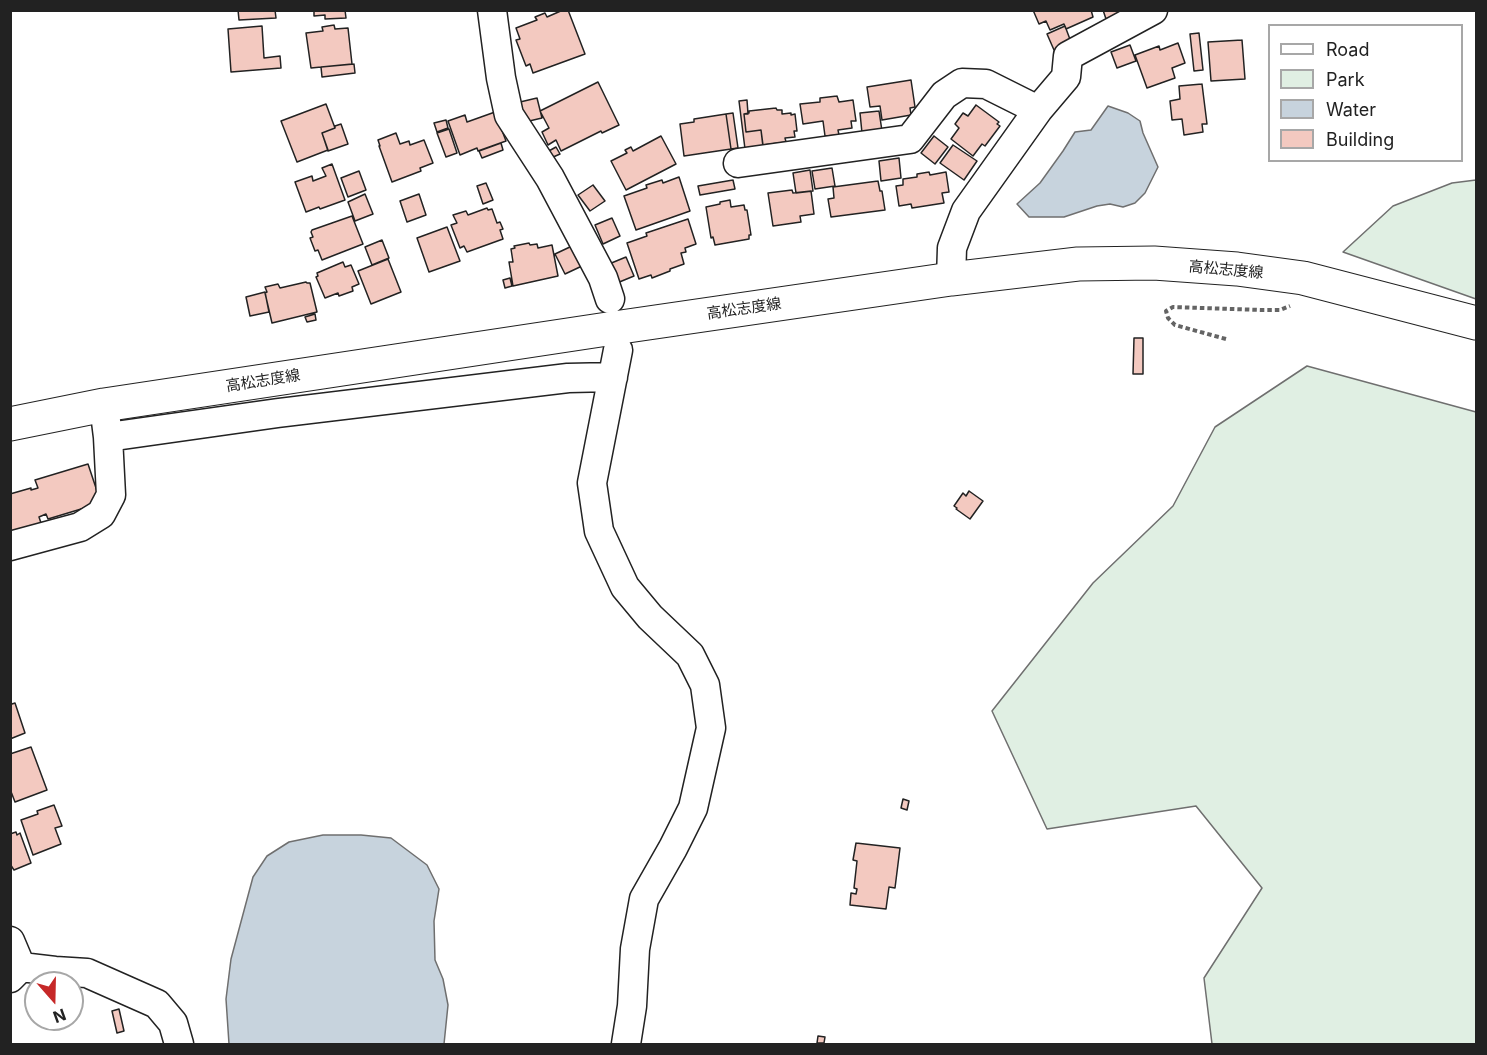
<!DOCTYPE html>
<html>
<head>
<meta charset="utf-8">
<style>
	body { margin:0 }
	#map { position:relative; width:1487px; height:1055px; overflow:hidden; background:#fff; font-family:Inter,sans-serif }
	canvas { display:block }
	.frame { position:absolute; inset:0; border:12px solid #222; pointer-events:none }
	.legend { position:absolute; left:1268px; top:24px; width:195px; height:138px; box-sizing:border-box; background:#fff; border:2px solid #a7a7a7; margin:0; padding:8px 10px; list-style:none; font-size:18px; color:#222 }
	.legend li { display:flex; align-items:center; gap:12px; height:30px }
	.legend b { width:30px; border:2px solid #a7a7a7 }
	.north { position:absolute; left:24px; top:971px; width:60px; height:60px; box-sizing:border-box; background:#fff; border:2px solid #a7a7a7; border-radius:50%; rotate:160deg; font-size:16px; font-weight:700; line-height:24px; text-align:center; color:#222 }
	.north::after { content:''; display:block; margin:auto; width:21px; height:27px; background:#c62828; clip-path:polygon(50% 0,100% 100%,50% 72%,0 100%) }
</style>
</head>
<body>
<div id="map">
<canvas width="1487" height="1055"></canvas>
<div class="frame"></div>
<ul class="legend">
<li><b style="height:8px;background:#fff"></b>Road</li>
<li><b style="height:16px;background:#e0efe3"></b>Park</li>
<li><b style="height:16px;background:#c7d3dd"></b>Water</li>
<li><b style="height:16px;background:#f3c9c0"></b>Building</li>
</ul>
<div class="north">N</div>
</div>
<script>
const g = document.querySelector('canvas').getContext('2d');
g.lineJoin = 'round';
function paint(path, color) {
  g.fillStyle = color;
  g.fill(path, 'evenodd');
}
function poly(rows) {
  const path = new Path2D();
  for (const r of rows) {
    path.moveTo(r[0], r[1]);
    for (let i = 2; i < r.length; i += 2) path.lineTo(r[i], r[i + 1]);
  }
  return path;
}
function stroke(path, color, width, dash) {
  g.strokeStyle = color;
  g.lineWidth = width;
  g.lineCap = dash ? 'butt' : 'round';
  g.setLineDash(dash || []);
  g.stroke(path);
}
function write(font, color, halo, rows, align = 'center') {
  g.font = font + ' Inter,"Noto Sans JP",sans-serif';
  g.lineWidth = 4.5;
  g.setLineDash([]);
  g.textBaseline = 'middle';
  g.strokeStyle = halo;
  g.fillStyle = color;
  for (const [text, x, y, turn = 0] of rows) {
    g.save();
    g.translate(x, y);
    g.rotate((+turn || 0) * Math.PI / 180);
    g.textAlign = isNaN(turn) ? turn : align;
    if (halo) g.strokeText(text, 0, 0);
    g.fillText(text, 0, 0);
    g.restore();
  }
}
const green = poly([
	[1476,180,1476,299,1343,252,1393,206,1452,183,1476,180],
	[1307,366,1476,412,1476,1044,1212,1044,1204,978,1262,888,1196,806,1047,829,992,711,1093,583,1173,506,1215,427,1307,366]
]);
const water = poly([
	[1108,106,1128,113,1140,121,1143,133,1158,167,1145,193,1135,203,1123,207,1110,204,1097,206,1064,217,1029,217,1017,204,1040,183,1063,151,1075,132,1091,130,1108,106],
	[323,835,361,835,391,838,427,865,439,889,434,921,435,960,443,979,448,1005,444,1044,229,1044,226,999,231,959,253,877,267,856,289,842,323,835]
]);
const building = poly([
	[238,10,275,10,276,18,239,20,238,10],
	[314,10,345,10,346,18,325,19,325,15,314,16,314,10],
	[563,10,568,10,585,54,533,73,530,64,526,66,516,40,520,39,516,28,537,20,535,17,545,13,547,17,563,10],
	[1033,10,1091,10,1093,17,1066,29,1064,24,1050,30,1046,21,1039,24,1033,10],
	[1103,10,1121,10,1122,12,1106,19,1103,10],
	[334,25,335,29,348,28,352,64,311,68,306,33,323,31,322,27,334,25],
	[262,26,264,58,280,56,281,68,231,72,228,29,262,26],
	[1065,26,1071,42,1054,50,1047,34,1065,26],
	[1199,33,1203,70,1194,71,1190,34,1199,33],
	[1242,40,1245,79,1211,81,1208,42,1242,40],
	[1178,43,1185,63,1172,68,1175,78,1147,88,1135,55,1159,46,1160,50,1178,43],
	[1130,45,1136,61,1117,68,1111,52,1130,45],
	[354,64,355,73,322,77,321,67,354,64],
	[911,80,915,107,910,108,911,115,882,120,880,106,870,107,867,87,911,80],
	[598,82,619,125,602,133,601,131,561,151,556,140,548,145,542,132,549,128,540,111,598,82],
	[1202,84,1207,124,1202,124,1203,132,1184,135,1182,119,1172,120,1170,101,1180,99,1179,86,1202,84],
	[837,96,839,102,853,100,856,121,851,121,852,128,838,130,839,135,825,136,823,121,803,124,800,104,820,102,820,98,837,96],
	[537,98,542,118,525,122,520,102,537,98],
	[747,100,748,114,744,114,746,132,761,130,763,147,745,149,739,101,747,100],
	[326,104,335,128,322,133,328,150,297,162,281,121,326,104],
	[976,105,999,122,997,124,1000,126,985,146,982,144,973,156,951,139,959,128,955,124,963,113,968,116,976,105],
	[776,108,777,110,782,110,782,114,791,113,791,115,795,114,797,131,794,131,795,137,785,138,786,142,763,145,761,130,746,132,744,114,749,113,749,111,776,108],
	[879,111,882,131,862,133,860,113,879,111],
	[495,112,506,141,478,151,477,148,460,155,448,121,465,115,467,122,495,112],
	[733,113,738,148,731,149,726,114,733,113],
	[726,114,731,149,684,156,680,124,694,122,694,119,726,114],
	[446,120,448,128,437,132,434,123,446,120],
	[341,124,348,144,328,151,322,133,335,128,335,126,341,124],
	[449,129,457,153,446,157,437,133,449,129],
	[396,133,400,144,409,141,410,145,424,140,433,163,420,168,421,171,392,182,379,146,380,146,378,140,396,133],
	[661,136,676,164,626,190,611,161,627,153,625,150,631,147,633,151,661,136],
	[934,136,948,147,935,164,921,153,934,136],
	[501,143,503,150,482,158,479,151,501,143],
	[953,145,977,161,964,180,940,163,953,145],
	[556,147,560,154,551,158,547,152,556,147],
	[899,158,901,178,881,181,879,161,899,158],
	[332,164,345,200,320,209,319,207,306,212,295,182,312,176,313,181,326,176,322,168,332,164],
	[832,168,835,186,815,189,812,171,832,168],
	[810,170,813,191,796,193,793,173,810,170],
	[359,171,366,190,348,197,341,178,359,171],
	[929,172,930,175,946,172,949,192,942,193,944,203,912,208,911,204,899,206,896,186,903,185,903,179,917,177,917,174,929,172],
	[679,177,690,211,636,230,624,196,647,188,646,185,662,180,663,183,679,177],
	[733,180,735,189,700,195,698,186,733,180],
	[878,181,880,191,882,191,885,210,831,217,828,199,834,198,833,187,878,181],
	[486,183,493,200,483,204,477,186,486,183],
	[593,185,605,201,590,211,578,195,593,185],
	[792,190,793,193,811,191,814,214,800,216,801,222,773,226,768,193,792,190],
	[365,194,373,214,355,221,348,202,365,194],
	[419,194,426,215,407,222,400,201,419,194],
	[730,200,731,207,744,205,745,210,747,210,751,235,749,235,749,239,715,245,713,237,711,238,706,207,720,204,720,202,730,200],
	[487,208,488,210,492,209,497,223,500,222,503,229,500,230,503,239,467,252,464,246,460,248,451,225,457,223,453,215,466,211,468,215,487,208],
	[352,216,363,244,322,260,318,250,315,251,310,238,313,237,311,232,312,230,352,216],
	[612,218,620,236,603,244,595,225,612,218],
	[688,219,696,244,685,248,686,252,681,253,684,264,670,269,670,271,652,278,651,275,639,279,627,243,647,236,646,233,688,219],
	[447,227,460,261,429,272,417,238,447,227],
	[382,240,389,258,372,265,365,247,382,240],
	[529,243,530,245,537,244,538,248,552,245,558,276,513,286,509,262,513,262,511,249,515,248,514,246,529,243],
	[572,246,582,266,565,274,555,254,572,246],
	[626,257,634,276,617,283,609,264,626,257],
	[388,259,401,292,371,304,358,271,388,259],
	[343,262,345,267,351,265,359,284,352,287,353,291,339,296,338,293,325,298,316,277,318,276,317,273,343,262],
	[510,278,512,286,505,288,503,280,510,278],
	[306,282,307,283,310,283,317,312,272,323,265,293,267,292,265,287,278,284,280,288,306,282],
	[265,292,269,312,250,316,246,297,265,292],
	[315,314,316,320,307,322,305,317,315,314],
	[1134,338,1143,338,1143,374,1133,374,1134,338],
	[88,464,101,503,48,519,46,514,39,517,41,523,10,532,10,494,31,488,31,490,38,488,35,480,88,464],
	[969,491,983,501,970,519,956,509,957,508,954,506,963,493,966,496,969,491],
	[10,701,12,704,15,703,25,733,10,739,10,701],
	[31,747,47,790,15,802,10,789,10,754,31,747],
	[903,799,909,801,907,810,901,808,903,799],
	[54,805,62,826,55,828,61,844,33,855,21,820,38,814,37,811,54,805],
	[16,832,17,835,20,833,31,863,14,870,10,864,10,834,16,832],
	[856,843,900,848,895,888,889,887,886,909,850,905,851,893,856,894,857,889,854,888,857,861,853,860,856,843],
	[119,1009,124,1031,117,1033,112,1011,119,1009],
	[818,1036,825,1037,824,1043,817,1043,818,1036]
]);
const path = poly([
	[1226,339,1175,325,1168,318,1166,311,1173,307,1261,310,1280,310,1290,306]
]);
const minor = poly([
	[492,10,501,78,509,115,550,178,603,278,610,299],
	[738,163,910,139,944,95,962,83,986,84,1038,110],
	[951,279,952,248,966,211,1038,110,1066,77,1068,56,1153,10],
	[618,350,592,483,599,531,625,587,650,617,690,655,705,685,711,728,693,808,673,848,644,899,635,949,632,1006,626,1044],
	[104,405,108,437,278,413,568,378,613,377],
	[10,546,80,527,101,514,111,495,108,437],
	[10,941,21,967,10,978],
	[21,967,55,971,87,973,157,1004,173,1023,179,1044]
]);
const major = poly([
	[10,424,104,405,614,328,951,279,1078,264,1154,263,1237,269,1303,278,1476,323]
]);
const streetNames = [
	["高松志度線",1226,270,5],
	["高松志度線",744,309,-8],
	["高松志度線",263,381,-9]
];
paint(green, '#e0efe3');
stroke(green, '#6f6f6f', 1.5);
paint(water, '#c7d3dd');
stroke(water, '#6f6f6f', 1.5);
paint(building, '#f3c9c0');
stroke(building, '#222', 1.5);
stroke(minor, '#222', 31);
stroke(major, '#222', 35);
stroke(path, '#646464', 4, [4.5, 3]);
stroke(minor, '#fff', 28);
stroke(major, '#fff', 33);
write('15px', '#222', '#fff', streetNames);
</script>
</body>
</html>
